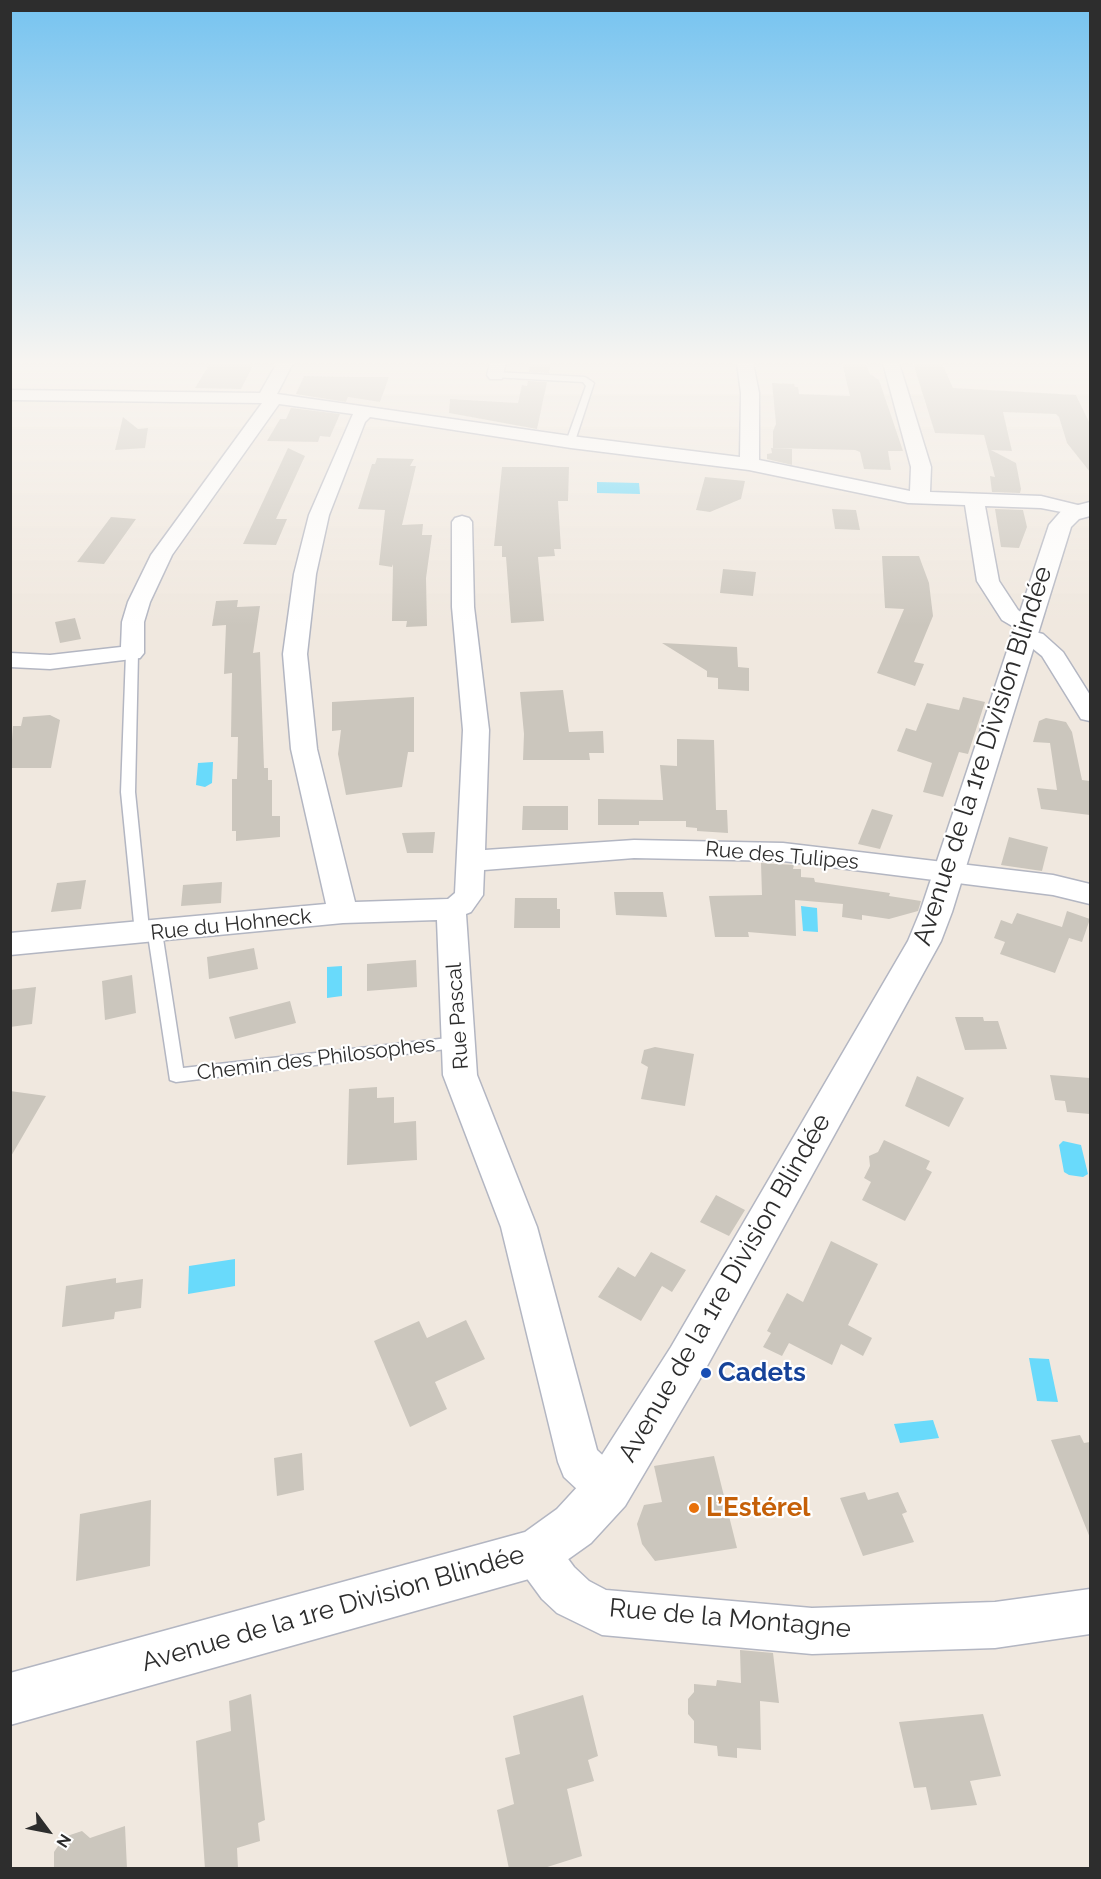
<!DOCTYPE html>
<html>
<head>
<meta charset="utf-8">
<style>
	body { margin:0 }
	#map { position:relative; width:1101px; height:1879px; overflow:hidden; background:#f0e8df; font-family:Raleway,sans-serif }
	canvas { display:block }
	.frame { position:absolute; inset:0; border:12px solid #2d2d2d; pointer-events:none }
	.north { position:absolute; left:18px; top:1801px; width:60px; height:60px; -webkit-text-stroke:4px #fff; paint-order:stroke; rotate:122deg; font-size:16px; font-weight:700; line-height:24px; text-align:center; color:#2d2d2d }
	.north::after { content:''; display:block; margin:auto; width:21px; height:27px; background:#2d2d2d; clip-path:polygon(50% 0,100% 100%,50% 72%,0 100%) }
</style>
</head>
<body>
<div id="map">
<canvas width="1101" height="1879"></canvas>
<div class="frame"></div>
<div class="north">N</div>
</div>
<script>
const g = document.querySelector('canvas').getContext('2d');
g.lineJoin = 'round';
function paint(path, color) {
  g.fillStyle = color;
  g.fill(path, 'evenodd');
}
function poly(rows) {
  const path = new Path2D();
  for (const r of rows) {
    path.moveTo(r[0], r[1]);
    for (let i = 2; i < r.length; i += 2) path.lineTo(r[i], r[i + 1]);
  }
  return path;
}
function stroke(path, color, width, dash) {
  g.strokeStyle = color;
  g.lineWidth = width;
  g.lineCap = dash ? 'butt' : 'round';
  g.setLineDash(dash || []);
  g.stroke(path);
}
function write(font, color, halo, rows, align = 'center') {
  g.font = font + ' Raleway,sans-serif';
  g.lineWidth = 4.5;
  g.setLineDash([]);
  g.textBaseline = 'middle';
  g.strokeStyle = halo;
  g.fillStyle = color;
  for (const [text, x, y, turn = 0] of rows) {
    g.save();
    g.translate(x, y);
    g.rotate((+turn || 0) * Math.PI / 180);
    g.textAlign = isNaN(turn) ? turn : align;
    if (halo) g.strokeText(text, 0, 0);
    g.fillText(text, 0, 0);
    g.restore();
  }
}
const water = poly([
	[597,482,639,483,640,494,597,493],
	[213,762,212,783,205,787,196,785,198,763],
	[801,906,817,908,818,932,803,931],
	[342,966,342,996,327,998,327,967],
	[1063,1141,1081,1145,1088,1174,1083,1177,1069,1175,1064,1172,1059,1145],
	[235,1259,235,1286,188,1294,189,1266],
	[1029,1358,1049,1359,1058,1402,1037,1401],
	[933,1420,939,1438,900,1443,894,1424]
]);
const building = poly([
	[210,363,254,364,241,389,195,388],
	[530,363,551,363,549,373,529,372],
	[842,363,866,363,870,374,879,380,903,451,888,451,891,470,864,469,860,452,855,450,773,448,773,431,776,424,772,383,794,384,795,387,798,387,799,394,850,396],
	[913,363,942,363,953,388,1076,395,1090,424,1090,472,1067,443,1059,417,1056,414,1003,412,1012,451,991,450,1016,463,1021,489,1020,493,992,492,990,476,995,477,984,435,935,433],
	[304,376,355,377,389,377,380,402,348,397,346,402,296,394],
	[528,381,547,382,537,429,449,413,450,399,518,403,522,385,527,386],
	[291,408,340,414,330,437,320,436,318,442,267,441,280,419,286,419],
	[123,417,138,429,148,428,145,448,115,450],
	[288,448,305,456,276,519,287,519,276,545,243,544],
	[771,448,792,449,792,465,767,459,767,454,772,453],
	[377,458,414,459,410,466,416,466,402,525,423,524,422,535,432,535,426,578,427,626,406,627,407,621,392,621,393,564,392,567,379,565,385,510,358,509,372,464,375,464],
	[502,467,569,467,568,501,558,501,561,549,554,549,555,556,538,557,544,621,511,623,506,557,502,557,502,546,494,546],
	[705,477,745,481,741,499,710,512,696,510],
	[832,509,856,510,860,530,835,529],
	[995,509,1023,510,1027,527,1019,548,1001,547],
	[111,517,136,519,104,564,77,562],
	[882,556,919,556,929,583,933,616,914,662,924,664,915,686,877,673,904,609,885,608],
	[723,569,756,572,753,596,720,593],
	[238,600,237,607,260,606,253,653,260,652,264,768,268,768,268,780,272,780,272,816,280,816,280,837,236,841,236,831,232,831,232,779,237,779,238,737,231,737,232,673,224,674,226,625,212,626,216,601],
	[75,618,81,639,60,643,55,622],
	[662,643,737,647,738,667,749,668,749,691,718,689,718,678,707,677,707,671],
	[563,690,569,732,603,731,604,753,589,753,590,760,523,760,524,734,520,692],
	[414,697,414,752,408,752,402,787,346,795,338,754,341,730,332,731,332,702],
	[963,697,985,702,968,754,959,752,943,797,923,792,932,763,897,751,906,728,916,731,927,703,959,710],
	[50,715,60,720,51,768,10,768,13,726,21,726,23,717],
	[1046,718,1066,722,1072,732,1082,780,1090,781,1090,815,1041,809,1037,788,1057,790,1050,743,1033,742,1039,721],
	[677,739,714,740,716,810,727,810,728,833,697,831,697,828,686,827,686,821,639,821,639,825,598,825,598,799,663,800,660,765,677,766],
	[523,806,568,806,568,830,522,830],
	[872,809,893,815,880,849,858,844],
	[435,832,433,853,407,853,402,833],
	[1009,837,1048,847,1042,871,1001,865],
	[761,863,794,865,793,869,801,869,801,877,814,878,815,882,890,893,889,896,921,901,918,911,889,919,862,915,862,920,842,917,843,904,795,900,796,936,748,932,749,937,715,937,709,896,762,895],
	[86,880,81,909,51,912,57,883],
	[222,882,221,903,181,906,183,885],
	[614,892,663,892,667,917,616,915],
	[515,898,557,898,557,909,560,909,560,928,514,928],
	[1067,911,1090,919,1082,942,1069,938,1055,973,1000,954,1005,942,994,938,1001,920,1012,924,1017,913,1062,927],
	[254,948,258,969,209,979,207,957],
	[416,960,417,987,367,991,367,964],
	[132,975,136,1013,105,1020,102,981],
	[36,987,32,1024,10,1027,10,990],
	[290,1001,296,1023,235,1039,229,1017],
	[955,1017,983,1017,984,1021,998,1021,1007,1049,965,1050],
	[655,1047,694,1054,685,1106,641,1099,648,1067,641,1063,644,1050],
	[1050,1075,1090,1078,1090,1114,1067,1112,1065,1101,1055,1100],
	[917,1076,964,1098,949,1127,905,1106],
	[377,1087,377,1098,394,1097,394,1123,416,1121,417,1160,347,1165,349,1089],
	[10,1091,46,1096,10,1158],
	[884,1140,930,1161,926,1169,932,1172,905,1221,862,1200,871,1182,864,1178,870,1166,869,1156,878,1152],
	[716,1195,745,1210,729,1236,700,1222],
	[831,1241,878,1264,848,1325,872,1338,863,1356,841,1344,832,1365,789,1343,782,1356,763,1347,771,1333,767,1331,787,1293,803,1302],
	[651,1252,686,1270,672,1292,662,1286,641,1321,598,1297,618,1267,635,1277],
	[116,1278,116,1283,143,1279,141,1308,115,1312,114,1319,62,1327,66,1286],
	[466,1320,485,1359,435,1382,447,1409,410,1427,374,1341,419,1321,427,1338],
	[1080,1435,1084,1443,1090,1442,1090,1538,1051,1440],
	[302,1453,304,1490,277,1496,274,1458],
	[714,1456,737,1548,655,1561,642,1544,637,1524,644,1505,662,1502,654,1466],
	[865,1492,868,1500,898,1492,907,1512,902,1514,914,1542,863,1556,840,1498],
	[151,1500,150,1566,76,1581,80,1514],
	[740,1650,773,1653,779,1703,760,1701,761,1750,737,1748,737,1758,718,1756,717,1746,694,1743,694,1721,688,1714,688,1699,694,1692,694,1684,716,1686,717,1680,741,1683],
	[251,1694,265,1820,258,1823,260,1841,237,1848,238,1869,205,1869,196,1741,231,1731,229,1701],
	[583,1695,598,1756,588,1760,594,1781,567,1789,582,1856,541,1869,509,1869,497,1810,514,1804,505,1758,520,1754,513,1716],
	[983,1714,1001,1776,970,1781,977,1805,931,1810,926,1787,914,1788,899,1722],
	[125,1826,127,1869,54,1869,54,1852,64,1837,82,1831,90,1838]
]);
const service = poly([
	[496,372,585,377,594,383,574,444,566,442,586,386,583,382,493,377,493,373,496,372],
	[132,649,138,653,135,792,149,929,155,927,162,932,183,1068,457,1037,463,1039,465,1043,463,1047,176,1082,170,1080,148,935,142,938,135,933,121,792,126,653,132,649]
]);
const minor = poly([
	[277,363,293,363,277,394,571,436,740,457,741,393,737,363,753,363,759,393,759,460,910,491,911,467,883,363,899,363,931,467,930,492,1041,496,1090,508,1089,514,1082,516,1041,508,985,506,999,581,1018,610,1038,625,1031,631,1043,634,1063,652,1090,695,1090,721,1081,719,1042,656,1027,644,1015,641,1011,636,1019,630,1002,620,977,581,965,505,908,503,749,470,571,448,370,417,365,422,329,515,316,574,307,654,317,749,355,902,448,899,455,893,463,730,452,607,452,522,455,518,462,516,469,518,472,522,474,607,489,730,485,850,634,840,783,843,1053,875,1090,884,1090,904,1053,895,783,861,634,858,484,870,483,895,471,912,466,914,477,1075,537,1227,597,1450,623,1474,629,1489,623,1504,608,1510,593,1504,564,1477,558,1462,501,1227,443,1075,437,920,343,923,10,955,10,933,326,904,291,749,283,654,294,574,309,515,353,414,279,404,172,555,150,602,144,622,144,653,140,658,50,669,10,667,10,653,50,655,121,647,122,622,128,602,151,555,262,403,10,400,10,390,260,393,277,363],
	[490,363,506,363,502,379,490,379,487,375,490,363],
	[536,1531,552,1537,574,1567,589,1581,606,1590,812,1608,995,1602,1090,1589,1090,1634,995,1648,812,1654,602,1635,557,1613,542,1599,520,1569,514,1553,520,1537,536,1531]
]);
const secondary = poly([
	[1090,502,1090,516,1079,519,1071,527,952,912,941,941,701,1377,625,1506,591,1543,553,1570,536,1577,10,1725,10,1673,525,1532,557,1509,591,1472,671,1347,908,941,920,912,1049,525,1063,509,1090,502]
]);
const markers = [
	[706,1373,6,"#1a4fb4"],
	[694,1508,6,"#e8710a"]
];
const streetNames = [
	["Rue des Tulipes",782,856,5],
	["Rue du Hohneck",231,925,-6],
	["Rue Pascal",458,1016,-94],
	["Chemin des Philosophes",316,1059,-7]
];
const nearStreetnames = [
	["Avenue de la 1re Division Blindée",983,756,-72],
	["Avenue de la 1re Division Blindée",725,1288,-60],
	["Avenue de la 1re Division Blindée",333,1609,-16],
	["Rue de la Montagne",730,1619,5]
];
const nearTransitnames = [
	["Cadets",718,1373]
];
const nearFoodnames = [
	["L’Estérel",706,1508]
];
paint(water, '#69dafb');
paint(building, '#cbc6bd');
stroke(service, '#b3b6c2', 3);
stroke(minor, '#b3b6c2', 3);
stroke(secondary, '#b3b6c2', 3);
paint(service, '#fff');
paint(minor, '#fff');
paint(secondary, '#fff');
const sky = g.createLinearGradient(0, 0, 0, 626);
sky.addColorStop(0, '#75c3f0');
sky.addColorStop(0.58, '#f8f5f1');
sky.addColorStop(1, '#f8f5f100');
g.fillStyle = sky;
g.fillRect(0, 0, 1101, 626);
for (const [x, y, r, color] of markers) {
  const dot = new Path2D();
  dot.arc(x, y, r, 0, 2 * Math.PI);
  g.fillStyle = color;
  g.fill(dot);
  stroke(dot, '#fff', 2);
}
write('21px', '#2d2d2d', '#fff', streetNames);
write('26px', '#2d2d2d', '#fff', nearStreetnames);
write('bold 26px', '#164399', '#fff', nearTransitnames, 'left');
write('bold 26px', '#c56008', '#fff', nearFoodnames, 'left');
</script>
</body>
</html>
